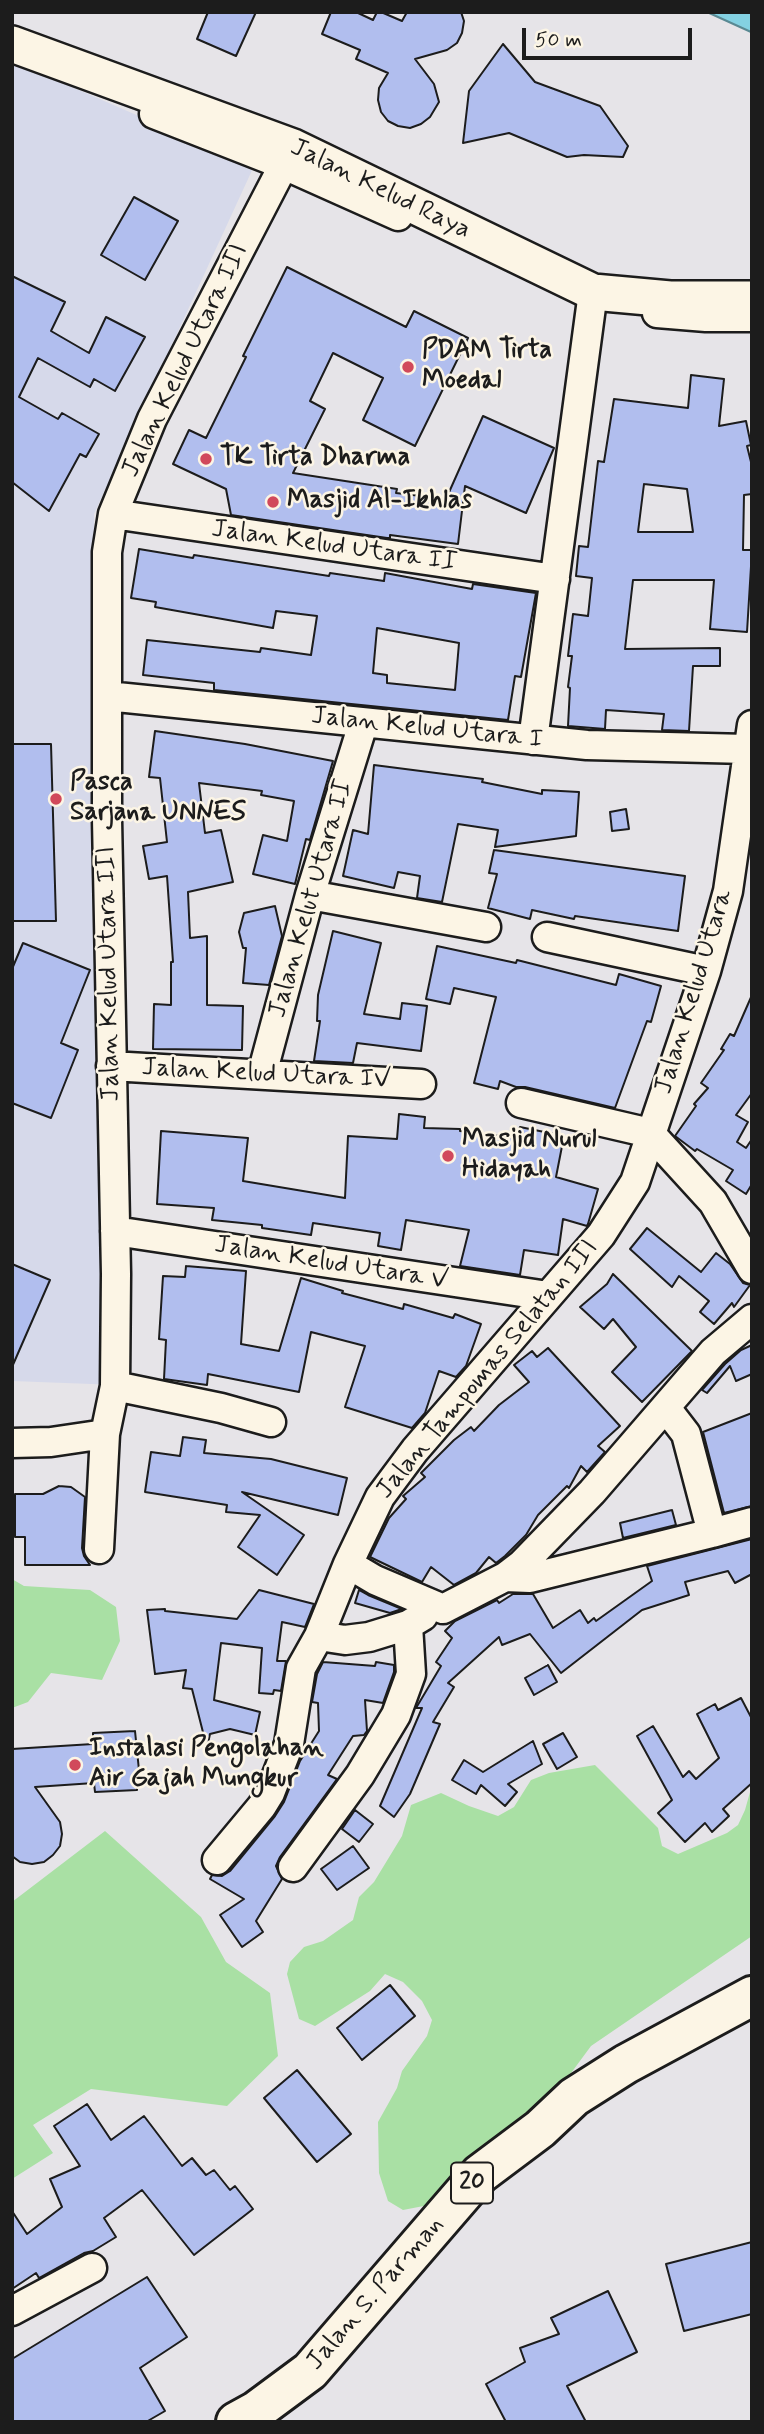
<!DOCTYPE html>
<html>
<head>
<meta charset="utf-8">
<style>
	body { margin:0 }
	#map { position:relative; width:764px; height:2434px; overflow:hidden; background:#e6e4e8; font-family:Mynerve,sans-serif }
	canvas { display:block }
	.frame { position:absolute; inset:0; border:14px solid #1c1c1c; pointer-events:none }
	.scale { position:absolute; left:522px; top:28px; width:170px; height:32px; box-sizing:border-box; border:4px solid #1c1c1c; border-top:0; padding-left:9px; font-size:21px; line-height:24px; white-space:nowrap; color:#1c1c1c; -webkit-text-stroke:5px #fcf5e5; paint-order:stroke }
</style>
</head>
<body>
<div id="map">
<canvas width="764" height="2434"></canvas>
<div class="frame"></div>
<div class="scale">50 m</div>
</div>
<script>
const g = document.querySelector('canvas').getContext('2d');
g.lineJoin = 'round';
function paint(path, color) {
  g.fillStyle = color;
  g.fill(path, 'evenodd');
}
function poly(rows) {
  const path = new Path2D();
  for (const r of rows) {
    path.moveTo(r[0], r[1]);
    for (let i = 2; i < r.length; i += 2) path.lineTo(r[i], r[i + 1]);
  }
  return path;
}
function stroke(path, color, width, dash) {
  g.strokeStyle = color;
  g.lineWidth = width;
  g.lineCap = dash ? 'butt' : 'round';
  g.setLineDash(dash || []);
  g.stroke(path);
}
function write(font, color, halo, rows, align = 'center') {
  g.font = font + ' Mynerve,sans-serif';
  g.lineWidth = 5;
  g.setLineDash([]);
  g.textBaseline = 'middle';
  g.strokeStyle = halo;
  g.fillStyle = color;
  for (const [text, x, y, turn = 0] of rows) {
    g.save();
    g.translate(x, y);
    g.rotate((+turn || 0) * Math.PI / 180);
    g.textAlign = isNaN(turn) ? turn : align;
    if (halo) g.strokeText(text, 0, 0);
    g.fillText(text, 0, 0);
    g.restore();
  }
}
const built = poly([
	[12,61,254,166,94,514,105,1084,118,1385,12,1381]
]);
const green = poly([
	[12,1579,24,1586,90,1590,116,1607,120,1641,102,1680,51,1673,28,1702,12,1708],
	[595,1765,658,1828,662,1846,678,1854,727,1833,738,1825,745,1810,752,1785,752,1936,591,2046,543,2111,434,2204,403,2210,388,2201,379,2173,378,2122,397,2088,402,2071,427,2036,432,2020,422,2001,403,1982,385,1974,370,1991,315,2026,299,2019,287,1974,290,1962,304,1947,323,1941,353,1920,359,1897,374,1882,402,1836,411,1805,441,1793,469,1806,498,1816,514,1807,531,1780,549,1773],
	[105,1831,201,1917,226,1962,270,1993,278,2056,227,2106,91,2089,33,2125,53,2153,12,2179,12,1902]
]);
const water = poly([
	[707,12,752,12,752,32,751,32,707,12]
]);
const building = poly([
	[208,12,256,12,236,56,197,39,208,12],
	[331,12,356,12,373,20,377,12,381,12,402,21,407,12,461,12,464,21,462,33,457,43,447,50,415,59,434,84,439,102,430,117,421,124,410,128,398,126,388,121,381,112,378,100,379,88,388,73,356,59,360,50,322,34,331,12],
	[503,44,535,82,600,106,628,146,623,157,584,155,567,157,509,133,463,143,469,91,503,44],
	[134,197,178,221,145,280,101,255,134,197],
	[287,267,406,327,414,311,468,338,415,446,363,420,383,378,333,353,310,401,325,409,293,473,397,489,396,493,446,499,483,416,554,448,526,513,465,486,458,544,390,535,390,538,387,538,231,515,226,489,173,464,189,430,206,438,246,357,243,356,287,267],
	[12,276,65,302,51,331,89,353,106,317,145,337,115,391,94,379,90,387,38,358,19,397,58,419,62,413,99,434,86,457,80,454,49,511,12,482,12,276],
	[691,375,724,379,719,426,746,421,751,445,747,446,752,466,752,494,744,495,743,550,752,550,747,632,710,629,714,580,633,580,625,649,720,648,720,666,693,666,689,731,662,730,664,714,606,710,605,729,568,726,570,688,568,687,572,656,568,656,573,614,588,616,592,578,576,576,579,546,588,547,598,461,604,462,614,399,688,408,691,375],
	[644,484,687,489,693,532,638,532,644,484],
	[139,549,193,558,194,555,329,576,330,573,384,581,385,573,472,589,473,584,536,593,521,677,515,676,508,720,214,690,214,683,143,675,147,640,260,652,261,648,311,655,317,616,276,611,273,628,155,607,156,602,131,598,139,549],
	[377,628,459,643,455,690,387,683,387,675,373,673,377,628],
	[155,731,245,744,333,761,310,840,306,839,295,884,253,874,263,835,287,841,294,801,261,795,262,791,199,783,205,833,221,830,233,882,188,892,190,938,207,936,207,1005,243,1006,242,1050,153,1049,154,1004,171,1005,171,962,173,962,167,876,149,879,143,846,167,842,160,778,149,777,155,731],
	[12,744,51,744,56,921,12,921,12,744],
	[374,765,483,779,482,782,542,794,542,790,579,792,576,836,495,847,498,830,458,824,442,902,417,898,420,876,398,872,394,888,343,876,353,830,368,834,374,765],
	[626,809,629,829,612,831,610,812,626,809],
	[494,850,685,876,678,931,575,916,574,919,532,910,530,919,488,908,497,874,489,873,494,850],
	[275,906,282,936,269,985,243,983,246,948,243,948,239,932,244,913,275,906],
	[333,931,381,943,364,1014,400,1019,402,1003,427,1006,421,1051,357,1043,353,1063,314,1061,320,1021,317,1021,318,995,333,931],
	[23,943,90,970,61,1043,78,1050,51,1118,12,1103,12,969,23,943],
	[437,946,516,963,517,960,616,985,619,974,661,986,651,1022,647,1021,615,1108,525,1087,516,1087,500,1081,498,1089,474,1083,496,997,454,988,450,1004,426,999,437,946],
	[752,995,752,1093,736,1115,748,1122,737,1142,746,1148,752,1139,752,1184,746,1194,726,1181,733,1170,697,1149,695,1151,675,1136,696,1106,694,1104,708,1088,701,1083,724,1050,721,1049,730,1034,734,1036,752,995],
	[399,1114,425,1117,424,1128,460,1129,460,1131,517,1138,520,1127,564,1136,556,1177,598,1189,588,1224,587,1226,563,1219,558,1255,524,1250,520,1275,460,1266,469,1230,406,1220,401,1250,378,1246,380,1233,313,1223,311,1235,262,1228,262,1225,212,1220,214,1208,157,1204,161,1131,248,1138,243,1181,345,1198,348,1136,397,1139,399,1114],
	[647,1228,701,1272,716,1253,730,1264,743,1283,750,1285,734,1307,732,1303,714,1324,700,1312,709,1301,679,1276,672,1287,630,1249,647,1228],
	[12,1264,50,1280,12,1367,12,1264],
	[186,1266,246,1271,241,1344,279,1351,301,1278,343,1291,342,1293,403,1309,404,1304,453,1318,455,1314,481,1324,466,1366,456,1377,439,1371,425,1413,412,1428,345,1407,365,1346,311,1332,299,1392,208,1374,207,1385,164,1379,166,1340,159,1339,163,1276,185,1277,186,1266],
	[613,1274,692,1351,642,1402,612,1372,636,1347,613,1319,604,1329,580,1307,607,1284,613,1274],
	[752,1345,752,1374,736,1381,730,1366,707,1393,702,1390,725,1364,741,1350,752,1345],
	[548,1348,620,1426,598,1446,605,1452,587,1472,581,1466,569,1488,567,1486,538,1515,526,1535,505,1556,496,1563,489,1557,476,1573,454,1585,431,1567,422,1582,370,1557,389,1518,406,1499,403,1496,425,1477,421,1473,454,1440,471,1427,474,1431,499,1405,529,1382,514,1365,532,1351,537,1357,548,1348],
	[752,1413,752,1506,724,1513,703,1432,752,1413],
	[183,1437,206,1440,204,1453,271,1459,347,1478,338,1515,242,1492,304,1535,277,1575,238,1547,260,1515,226,1512,227,1505,145,1492,151,1452,180,1456,183,1437],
	[59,1486,71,1487,85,1497,82,1548,84,1556,90,1565,25,1565,25,1537,15,1537,15,1494,43,1494,59,1486],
	[672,1510,676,1525,623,1538,620,1523,672,1510],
	[752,1539,752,1574,735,1583,728,1571,685,1582,689,1595,642,1610,561,1673,530,1634,502,1645,499,1637,448,1683,454,1687,433,1722,440,1724,410,1794,394,1817,380,1806,422,1708,416,1708,441,1666,436,1662,452,1638,445,1631,455,1621,497,1600,499,1603,513,1594,533,1594,553,1628,580,1610,588,1623,594,1618,596,1621,652,1581,647,1566,752,1539],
	[259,1590,314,1604,305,1627,282,1622,277,1661,286,1661,281,1691,274,1690,273,1694,259,1693,262,1648,221,1643,214,1700,260,1712,255,1735,230,1729,210,1734,207,1748,192,1689,183,1688,186,1670,155,1674,147,1610,165,1609,165,1611,237,1619,259,1590],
	[359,1590,368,1595,402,1609,390,1613,355,1603,359,1590],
	[323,1662,375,1666,376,1662,394,1665,394,1672,383,1703,365,1700,367,1731,364,1735,353,1736,328,1775,337,1779,280,1857,276,1866,282,1879,256,1921,263,1932,242,1947,220,1915,244,1899,210,1879,212,1875,222,1876,230,1871,275,1816,284,1802,300,1761,319,1731,318,1703,312,1702,317,1674,323,1662],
	[548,1665,557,1682,534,1695,525,1678,548,1665],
	[741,1698,752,1719,752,1783,723,1809,729,1816,712,1832,705,1823,685,1842,658,1813,672,1800,637,1736,653,1726,683,1777,689,1771,696,1779,719,1758,697,1714,715,1704,718,1710,741,1698],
	[135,1731,140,1780,137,1780,137,1790,95,1792,94,1783,35,1787,60,1822,62,1834,60,1846,53,1855,44,1862,32,1864,20,1862,12,1856,12,1749,93,1744,93,1733,135,1731],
	[563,1733,577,1757,557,1769,543,1744,563,1733],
	[533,1741,542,1764,508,1784,517,1792,505,1806,481,1785,476,1794,452,1780,464,1760,483,1772,533,1741],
	[355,1810,373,1824,359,1842,342,1829,355,1810],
	[353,1846,369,1868,337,1890,321,1869,353,1846],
	[390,1985,415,2016,362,2060,337,2028,390,1985],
	[297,2070,351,2134,317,2162,264,2098,297,2070],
	[87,2104,111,2140,144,2116,182,2166,192,2158,206,2175,214,2170,230,2190,235,2186,253,2209,194,2255,142,2190,104,2218,116,2237,93,2251,84,2253,39,2278,36,2273,12,2289,12,2211,27,2234,62,2207,50,2179,80,2166,54,2126,87,2104],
	[752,2242,752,2314,684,2331,666,2264,752,2242],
	[147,2277,187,2337,140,2368,165,2411,146,2422,12,2422,12,2359,147,2277],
	[608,2291,637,2352,567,2386,586,2422,506,2422,486,2384,525,2362,520,2348,559,2334,551,2318,608,2291]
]);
const minor = poly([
	[154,114,284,165,398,216],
	[657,313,706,317,752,317],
	[113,514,555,579],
	[107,696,587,745,747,749],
	[533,740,593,292],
	[310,895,486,927],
	[547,937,706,971],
	[111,1066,421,1084],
	[262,1074,310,895,363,724],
	[521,1103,650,1133],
	[650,1133,713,1202,752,1269],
	[115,1231,548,1296],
	[115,1386,221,1408,271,1422],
	[666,1408,686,1434,712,1533,752,1522],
	[12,1443,51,1442,105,1434],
	[99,1549,105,1434,115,1386,116,1274,107,819,107,552,113,514,152,419,293,147],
	[348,1564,375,1580,443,1609,505,1577,522,1564,592,1492,713,1352,752,1319],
	[505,1577,530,1578,712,1533],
	[319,1636,345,1640,369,1637,408,1625,423,1616],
	[217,1860,262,1806,270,1793,289,1744,301,1668,319,1636,348,1564,380,1497,415,1450,601,1235,635,1182,706,971,728,891,752,725],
	[293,1867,360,1775,396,1715,411,1674,408,1625],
	[12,2311,92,2268]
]);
const major = poly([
	[12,44,293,147,593,292,670,299,752,299]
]);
const highway = poly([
	[236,2422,256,2411,310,2371,480,2174,540,2129,574,2097,626,2064,752,1996]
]);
const markers = [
	[408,367,7,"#d1495b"],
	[206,459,7,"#d1495b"],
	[273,502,7,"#d1495b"],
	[56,799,7,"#d1495b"],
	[448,1156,7,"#d1495b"],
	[75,1765,7,"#d1495b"]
];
const shields = [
	[472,2183,42]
];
const shieldNames = [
	["20",472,2183]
];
const streetNames = [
	["Jalan Kelud Raya",380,190,26],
	["Jalan Kelud Utara III",186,361,-64],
	["Jalan Kelud Utara II",334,547,8],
	["Jalan Kelud Utara I",427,729,6],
	["Jalan Kelut Utara II",312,899,-74],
	["Jalan Kelud Utara III",110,974,-91],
	["Jalan Kelud Utara",695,992,-73],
	["Jalan Kelud Utara IV",266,1075,3],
	["Jalan Kelud Utara V",331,1264,9],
	["Jalan Tampomas Selatan III",488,1370,-50],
	["Jalan S. Parman",376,2294,-49]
];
const poiNames = [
	["PDAM Tirta",422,352],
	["Moedal",422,382],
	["TK Tirta Dharma",220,459],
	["Masjid Al-Ikhlas",287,502],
	["Pasca",70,784],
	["Sarjana UNNES",70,814],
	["Masjid Nurul",462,1141],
	["Hidayah",462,1171],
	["Instalasi Pengolahan",89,1750],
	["Air Gajah Mungkur",89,1780]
];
paint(built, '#d6d9ea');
paint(green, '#a9e0a4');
paint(water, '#84d1e2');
stroke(water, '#5a8993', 2);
paint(building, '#b1beee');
stroke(building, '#1c1c1c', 2);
stroke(minor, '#1c1c1c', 33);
stroke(major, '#1c1c1c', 40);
stroke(highway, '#1c1c1c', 44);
stroke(minor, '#fcf5e5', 28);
stroke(major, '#fcf5e5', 35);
stroke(highway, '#fcf5e5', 38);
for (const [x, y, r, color] of markers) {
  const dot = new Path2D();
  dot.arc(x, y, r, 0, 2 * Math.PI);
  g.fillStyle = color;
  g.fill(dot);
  stroke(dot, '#fcf5e5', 2.5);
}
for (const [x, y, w] of shields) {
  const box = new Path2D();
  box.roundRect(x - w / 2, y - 20.5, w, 41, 5);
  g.fillStyle = '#fcf5e5';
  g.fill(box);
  stroke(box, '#1c1c1c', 2);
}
write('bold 24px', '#1c1c1c', null, shieldNames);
write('26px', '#1c1c1c', '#fcf5e5', streetNames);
write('bold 26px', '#1c1c1c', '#fcf5e5', poiNames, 'left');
</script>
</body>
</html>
